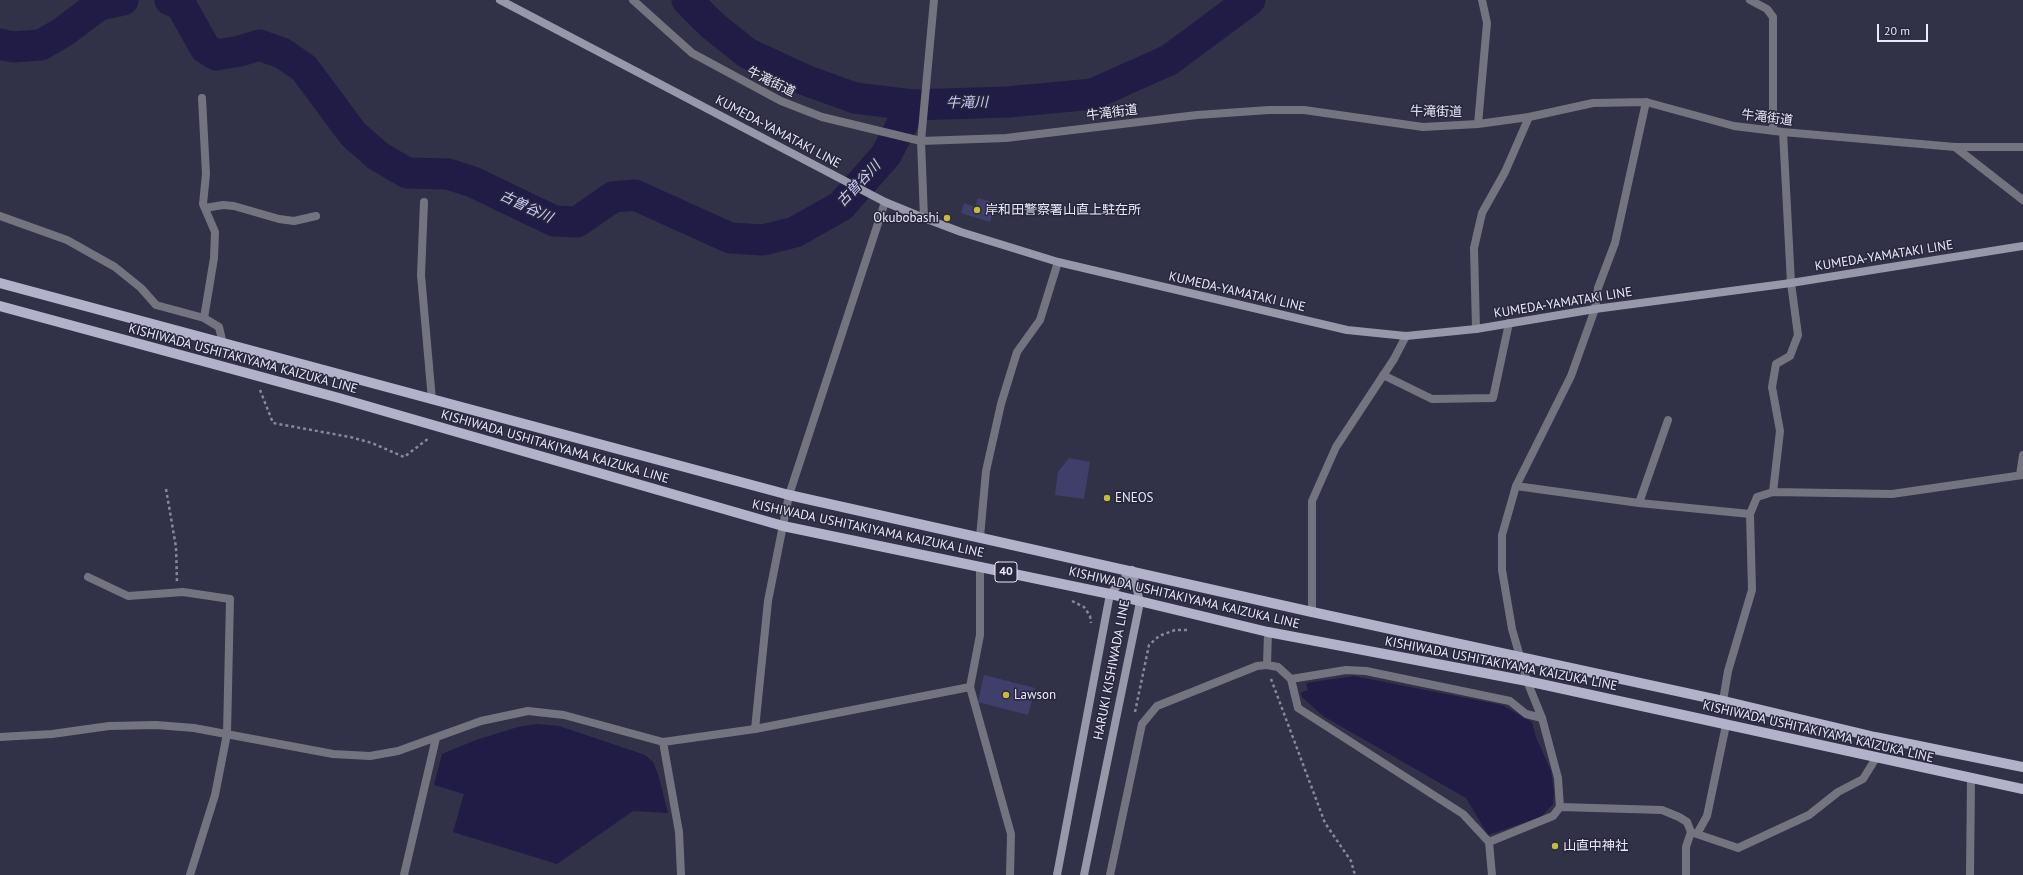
<!DOCTYPE html>
<html>
<head>
<meta charset="utf-8">
<style>
	body { margin:0 }
	#map { position:relative; width:2023px; height:875px; overflow:hidden; background:#313148; font-family:"PT Sans",sans-serif }
	canvas { display:block }
	.scale { position:absolute; left:1877px; top:24px; width:51px; height:18px; box-sizing:border-box; border:2px solid #e9e9f8; border-top:0; padding-left:5px; font-size:12px; line-height:14px; white-space:nowrap; color:#e9e9f8; -webkit-text-stroke:3px #28273d; paint-order:stroke }
</style>
</head>
<body>
<div id="map">
<canvas width="2023" height="875"></canvas>
<div class="scale">20 m</div>
</div>
<script>
const g = document.querySelector('canvas').getContext('2d');
g.lineJoin = 'round';
function paint(path, color) {
  g.fillStyle = color;
  g.fill(path, 'evenodd');
}
function poly(rows) {
  const path = new Path2D();
  for (const r of rows) {
    path.moveTo(r[0], r[1]);
    for (let i = 2; i < r.length; i += 2) path.lineTo(r[i], r[i + 1]);
  }
  return path;
}
function stroke(path, color, width, dash) {
  g.strokeStyle = color;
  g.lineWidth = width;
  g.lineCap = dash ? 'butt' : 'round';
  g.setLineDash(dash || []);
  g.stroke(path);
}
function write(font, color, halo, rows, align = 'center') {
  g.font = font + ' "PT Sans","Noto Sans JP",sans-serif';
  g.lineWidth = 3;
  g.setLineDash([]);
  g.textBaseline = 'middle';
  g.strokeStyle = halo;
  g.fillStyle = color;
  for (const [text, x, y, turn = 0] of rows) {
    g.save();
    g.translate(x, y);
    g.rotate((+turn || 0) * Math.PI / 180);
    g.textAlign = isNaN(turn) ? turn : align;
    if (halo) g.strokeText(text, 0, 0);
    g.fillText(text, 0, 0);
    g.restore();
  }
}
const water = poly([
	[1354,676,1502,705,1532,722,1536,737,1551,771,1554,793,1553,804,1541,817,1488,835,1466,798,1323,716,1302,697,1301,693,1308,690,1306,683],
	[537,724,559,726,645,755,653,762,658,774,668,813,633,811,557,864,453,832,464,794,434,785,442,754,476,740,518,727]
]);
const river = poly([
	[170,0,181,5,205,48,216,55,240,51,259,45,282,53,304,68,353,134,378,156,407,173,448,174,473,182,554,221,577,222,613,197,635,195,730,238,763,240,795,232,841,206,886,155,912,105],
	[687,0,712,25,747,53,805,80,855,98,912,105,1007,102,1093,94,1169,60,1250,0],
	[0,44,13,47,41,45,63,32,99,5,123,0]
]);
const building = poly([
	[978,198,996,203,990,222,961,213,964,203,975,207],
	[1069,458,1090,462,1084,499,1055,495,1058,472],
	[984,675,1035,688,1028,715,978,702]
]);
const path = poly([
	[260,390,273,423,350,437,372,443,404,457,429,438],
	[166,489,176,547,177,582],
	[1072,601,1084,607,1090,616,1091,623],
	[1271,679,1325,823,1351,861,1355,875],
	[1135,712,1149,645,1159,636,1175,630,1188,630]
]);
const street = poly([
	[633,0,692,53,781,101,822,117,921,141,934,0],
	[1750,0,1767,9,1773,17,1773,131],
	[202,98,206,174,203,204,215,232,214,258,204,318,219,327,223,344],
	[1478,124,1487,23,1482,0],
	[1955,147,2023,200],
	[424,202,421,275,432,400],
	[205,208,223,205,234,206,279,219,294,221,316,216],
	[0,216,67,240,115,267,141,288,156,305,204,318],
	[924,218,921,141,1006,138,1197,115,1269,110,1304,110,1423,127,1478,124,1529,117,1593,103,1646,102,1734,126,1783,132,1955,147,2023,147],
	[1476,329,1474,248,1482,213,1505,172,1529,117],
	[1383,375,1432,399,1493,398,1509,323],
	[2020,475,2023,455],
	[1516,486,1639,503,1750,514],
	[1773,492,1780,431,1772,387,1776,364,1790,356,1798,335,1791,283,1783,132],
	[1639,503,1668,420],
	[980,537,986,471,1001,404,1017,352,1040,320,1058,262],
	[980,567,980,635,970,687,1011,834,1010,875],
	[88,577,128,596,183,592,230,599,227,734,215,795,190,875],
	[1312,612,1312,501,1336,447,1394,359,1406,336],
	[1267,665,1268,632],
	[1291,679,1298,708,1463,814,1489,842],
	[1723,701,1728,671,1752,590,1750,514,1757,497,1773,492,1892,494,2023,475],
	[755,729,768,601,789,495,885,202],
	[0,737,52,734,109,726,156,725,194,728,333,754,370,756,398,751,481,721,528,711,564,715,663,742,755,729,970,687],
	[663,742,679,832,681,875],
	[1560,807,1662,810,1679,817,1687,822,1691,832,1686,847,1686,875],
	[1691,832,1738,848,1809,815,1838,792,1863,779,1876,758],
	[1697,834,1707,816,1726,725],
	[404,875,436,738],
	[1110,875,1142,724,1157,706,1257,666,1267,665,1278,667,1291,679,1346,670,1366,671,1510,701,1526,714,1542,718],
	[1492,875,1489,842,1553,816,1560,807,1558,778,1542,718,1527,681,1512,629,1502,570,1502,535,1516,486,1571,376,1595,309,1598,288,1615,243,1646,102],
	[1970,875,1971,779]
]);
const secondary = poly([
	[500,0,885,202,924,218,961,232,1058,262,1347,330,1406,336,1476,329,1595,309,1791,283,2023,246],
	[1057,875,1110,594,1132,570],
	[1084,875,1140,602,1132,570]
]);
const primary = poly([
	[0,283,789,495,1312,612,1723,701,1875,737,2023,767],
	[0,306,339,398,783,526,1110,594,1268,632,1527,681,2023,789]
]);
const markers = [
	[977,210,4,"#c7bb3b"],
	[947,218,4,"#c7bb3b"],
	[1107,498,4,"#c7bb3b"],
	[1006,695,4,"#c7bb3b"],
	[1555,846,4,"#c7bb3b"]
];
const shields = [
	[1006,572,22]
];
const shieldNames = [
	["40",1006,572]
];
const streetNames = [
	["牛滝街道",771,82,26],
	["牛滝街道",1436,112,1],
	["牛滝街道",1112,113,-7],
	["牛滝街道",1767,118,7],
	["KUMEDA-YAMATAKI LINE",778,132,28],
	["KUMEDA-YAMATAKI LINE",1884,256,-9],
	["KUMEDA-YAMATAKI LINE",1237,292,13],
	["KUMEDA-YAMATAKI LINE",1563,303,-9],
	["KISHIWADA USHITAKIYAMA KAIZUKA LINE",243,359,15],
	["KISHIWADA USHITAKIYAMA KAIZUKA LINE",555,447,16],
	["KISHIWADA USHITAKIYAMA KAIZUKA LINE",868,529,12],
	["KISHIWADA USHITAKIYAMA KAIZUKA LINE",1184,598,13],
	["KISHIWADA USHITAKIYAMA KAIZUKA LINE",1501,664,11],
	["HARUKI KISHIWADA LINE",1112,670,-79],
	["KISHIWADA USHITAKIYAMA KAIZUKA LINE",1818,732,13]
];
const poiNames = [
	["岸和田警察署山直上駐在所",985,210],
	["Okubobashi",939,218,"right"],
	["ENEOS",1115,498],
	["Lawson",1014,695],
	["山直中神社",1563,846]
];
const waterNames = [
	["牛滝川",967,103,-1],
	["古曽谷川",859,184,-47],
	["古曽谷川",526,207,25]
];
paint(water, '#201c45');
stroke(river, '#201c45', 31);
paint(building, '#403f6b');
stroke(path, '#88889b', 2.5, [3, 3]);
stroke(street, '#747480', 8);
stroke(secondary, '#9798aa', 8);
stroke(primary, '#b2b3cb', 10);
for (const [x, y, r, color] of markers) {
  const dot = new Path2D();
  dot.arc(x, y, r, 0, 2 * Math.PI);
  g.fillStyle = color;
  g.fill(dot);
  stroke(dot, '#28273d', 1.5);
}
for (const [x, y, w] of shields) {
  const box = new Path2D();
  box.roundRect(x - w / 2, y - 10, w, 20, 3);
  g.fillStyle = '#28273d';
  g.fill(box);
  stroke(box, '#e9e9f8', 1);
}
write('bold 12px', '#e9e9f8', null, shieldNames);
write('13px', '#e9e9f8', '#28273d', streetNames);
write('13px', '#e9e9f8', '#28273d', poiNames, 'left');
write('italic 14px', '#cacbf8', '#28273d', waterNames);
</script>
</body>
</html>
